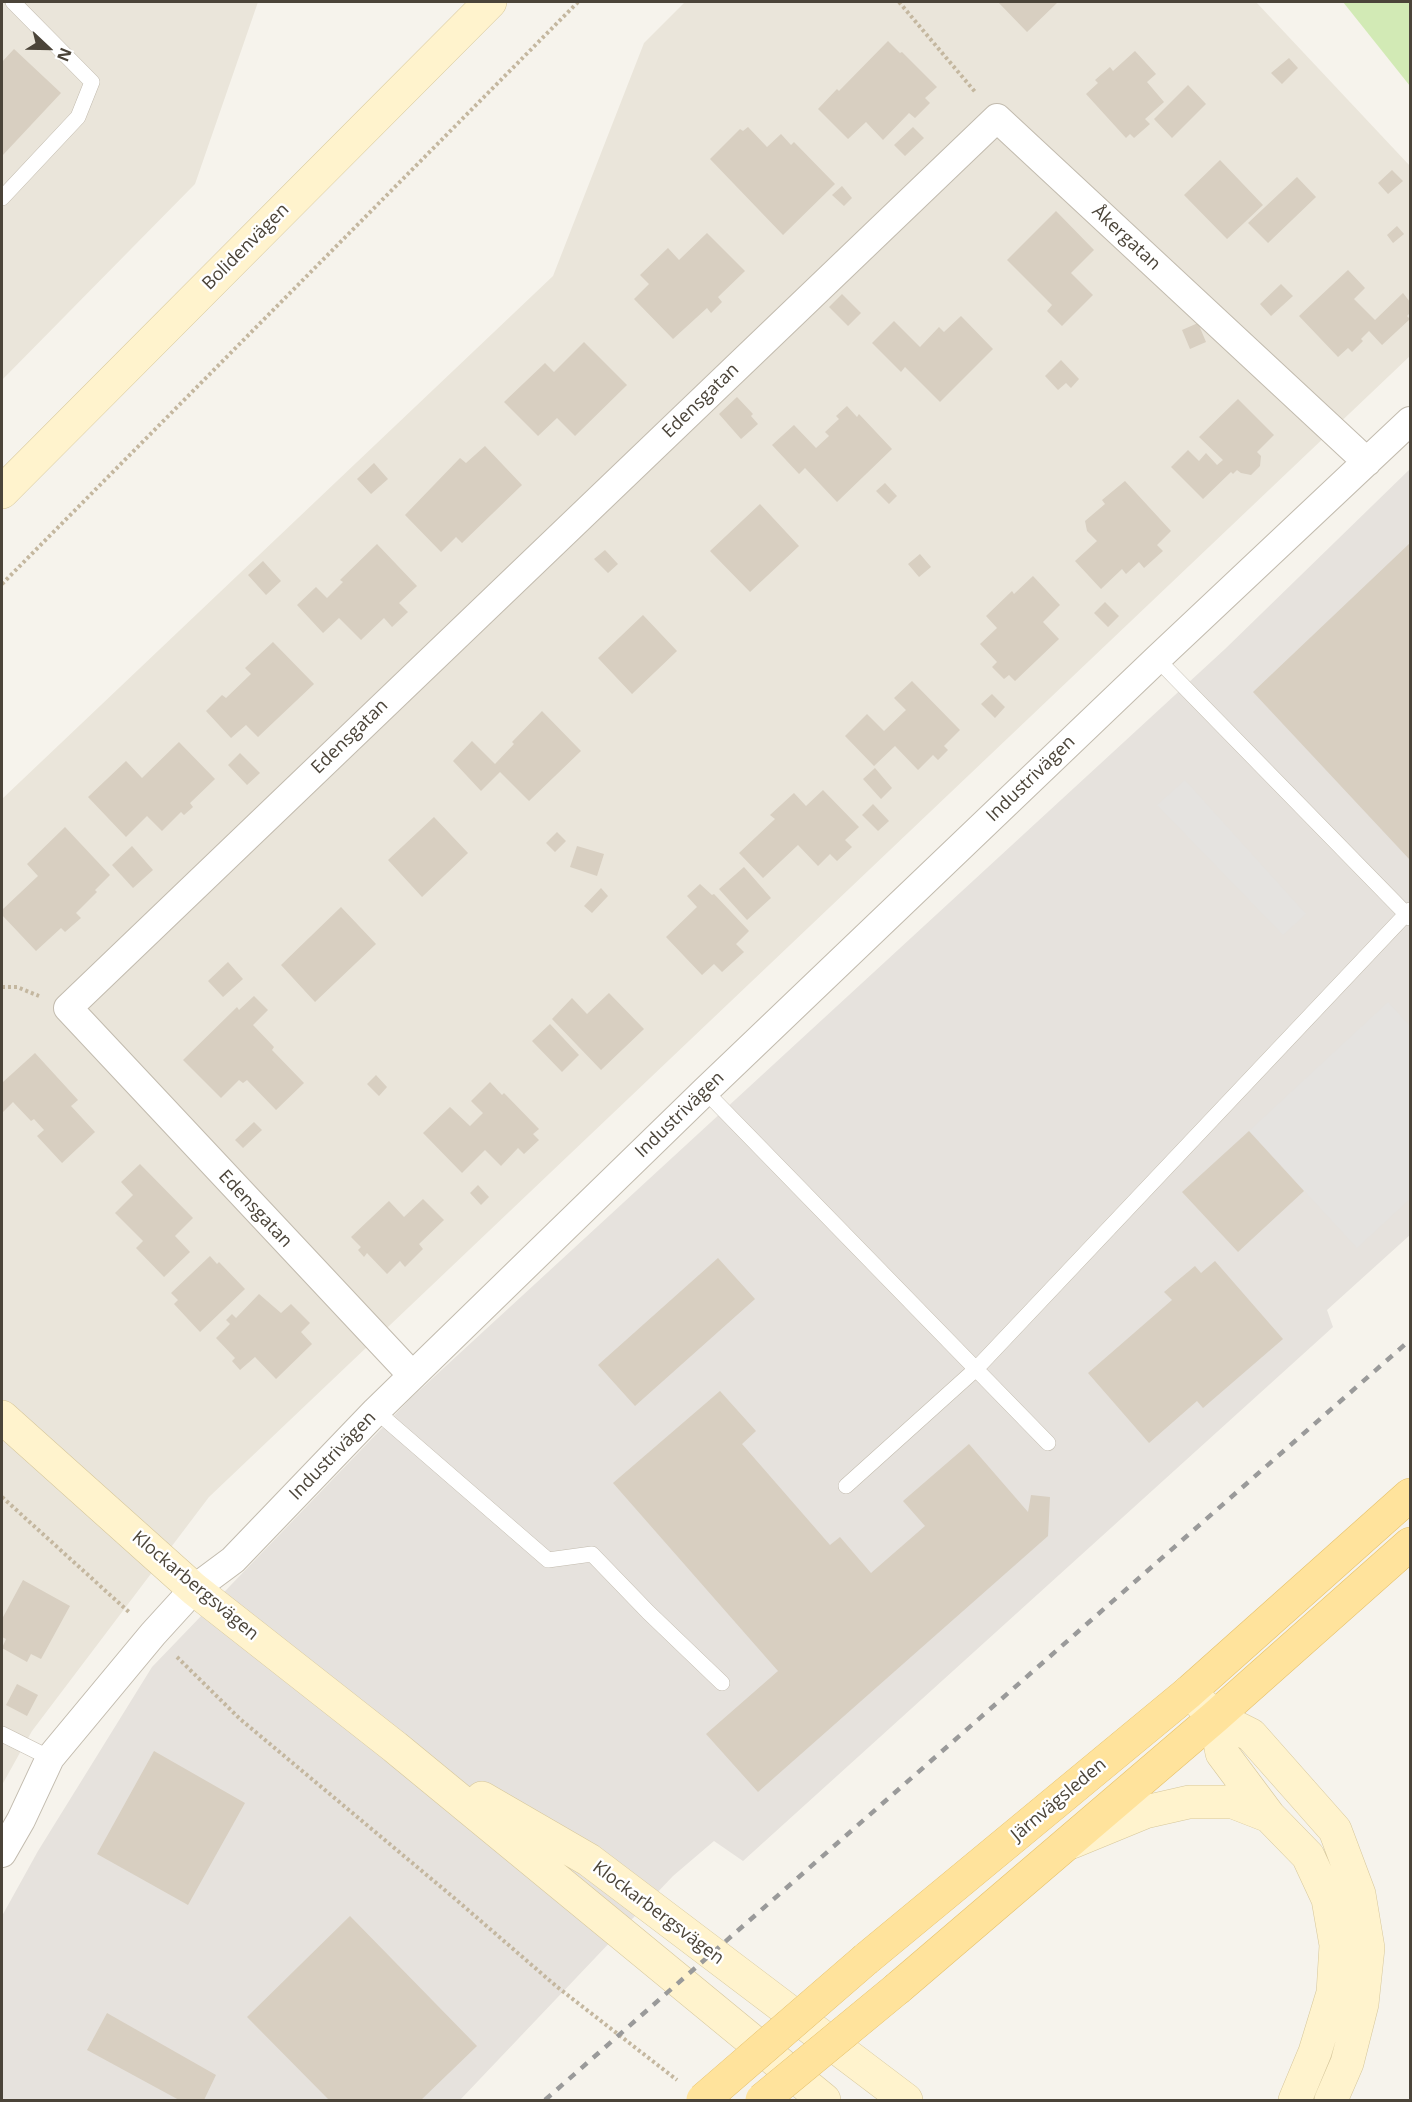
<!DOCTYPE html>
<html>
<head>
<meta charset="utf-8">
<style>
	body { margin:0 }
	#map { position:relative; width:1412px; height:2102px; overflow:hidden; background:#f6f3ec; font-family:"Open Sans",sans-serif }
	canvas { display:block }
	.frame { position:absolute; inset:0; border:3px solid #4b4439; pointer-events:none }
	.north { position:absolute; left:18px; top:18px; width:60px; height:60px; -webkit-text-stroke:4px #fff; paint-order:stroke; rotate:112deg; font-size:16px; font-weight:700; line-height:24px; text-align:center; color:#4b4439 }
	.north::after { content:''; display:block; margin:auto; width:21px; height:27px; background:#4b4439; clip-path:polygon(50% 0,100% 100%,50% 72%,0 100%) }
</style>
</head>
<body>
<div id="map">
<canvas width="1412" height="2102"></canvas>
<div class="frame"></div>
<div class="north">N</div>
</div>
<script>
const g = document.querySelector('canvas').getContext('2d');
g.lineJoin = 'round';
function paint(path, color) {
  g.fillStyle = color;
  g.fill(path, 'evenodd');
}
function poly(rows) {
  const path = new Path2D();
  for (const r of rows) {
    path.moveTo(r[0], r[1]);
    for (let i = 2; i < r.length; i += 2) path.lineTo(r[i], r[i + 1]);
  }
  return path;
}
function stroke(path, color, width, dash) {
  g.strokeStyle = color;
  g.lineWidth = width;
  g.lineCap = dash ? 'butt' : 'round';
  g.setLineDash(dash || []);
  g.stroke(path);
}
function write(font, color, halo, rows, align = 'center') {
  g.font = font + ' "Open Sans",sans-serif';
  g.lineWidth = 5;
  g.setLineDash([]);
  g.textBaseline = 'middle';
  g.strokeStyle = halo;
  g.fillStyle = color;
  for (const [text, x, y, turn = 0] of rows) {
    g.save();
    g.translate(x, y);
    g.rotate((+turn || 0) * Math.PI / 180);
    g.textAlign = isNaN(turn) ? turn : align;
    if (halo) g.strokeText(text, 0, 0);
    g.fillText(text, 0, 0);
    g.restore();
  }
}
const residential = poly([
	[2,2,258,2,195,184,2,380],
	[685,2,1256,2,1410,166,1410,356,209,1497,32,1731,2,1785,2,799,553,276,644,43]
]);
const industrial = poly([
	[1410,469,1410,1235,1327,1310,1333,1327,743,1861,714,1841,673,1876,460,2100,2,2100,2,1916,38,1851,152,1667,410,1399,1225,649]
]);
const green = poly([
	[1343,2,1410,2,1410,86]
]);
const parking = poly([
	[1185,780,1306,914,1283,935,1157,805],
	[1388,1002,1410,1026,1410,1199,1357,1248,1249,1131]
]);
const building = poly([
	[998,2,1058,2,1027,32],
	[888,41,900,53,902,52,937,87,925,98,930,103,915,118,909,113,883,140,866,122,848,139,818,109,837,89,839,91],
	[14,49,61,93,2,156,2,62],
	[1135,51,1156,74,1147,82,1164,102,1145,119,1150,124,1134,138,1130,134,1126,138,1086,94,1098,83,1095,80,1110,67,1113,71],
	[1289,58,1298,68,1282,84,1271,73],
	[1188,85,1206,104,1172,138,1154,119],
	[748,127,767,147,781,134,791,145,794,142,835,184,783,235,710,159,740,129,743,131],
	[913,127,924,138,905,156,894,145],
	[1220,160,1263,205,1227,239,1184,195],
	[1392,170,1403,181,1388,194,1378,183],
	[1297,177,1316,197,1268,243,1248,223],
	[842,186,852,198,844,206,832,195],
	[1056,211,1094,250,1071,273,1093,295,1062,326,1047,311,1052,305,1007,260],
	[1397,226,1404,234,1393,243,1387,235],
	[707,233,745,271,718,297,722,302,711,313,707,308,673,339,634,299,649,284,640,275,668,248,679,260],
	[1348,270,1365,288,1354,299,1375,320,1403,293,1410,302,1410,313,1407,316,1410,319,1382,345,1369,331,1361,339,1363,341,1352,352,1348,348,1338,357,1299,316],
	[1281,284,1293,296,1271,316,1260,304],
	[842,294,861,313,848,326,829,307],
	[961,316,993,349,940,402,905,367,901,372,872,343,894,321,920,347,939,327,944,332],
	[1198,323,1206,342,1190,349,1182,330],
	[584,342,627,385,575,436,557,418,538,436,504,402,545,363,554,372],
	[1061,360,1079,379,1071,388,1066,383,1058,390,1045,376],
	[737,397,753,414,751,416,758,424,741,439,719,414],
	[1238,399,1274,435,1257,452,1261,456,1260,466,1251,475,1241,473,1237,470,1233,474,1231,472,1203,499,1171,467,1188,450,1199,461,1206,453,1217,465,1223,460,1199,437],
	[847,406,857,417,859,414,892,449,837,502,805,468,799,474,772,445,794,425,816,448,829,436,825,432,839,419,836,416],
	[485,446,522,485,462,543,456,537,441,552,405,515,460,458,466,463],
	[374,463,388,479,371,494,357,479],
	[1125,481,1171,531,1157,545,1163,551,1144,568,1139,562,1126,574,1122,569,1101,589,1075,561,1097,541,1087,531,1085,521,1105,504,1102,500],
	[885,483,897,496,889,504,876,491],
	[760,504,799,546,750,592,710,551],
	[1410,543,1410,860,1253,692],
	[377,544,417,586,399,603,408,612,392,627,384,618,361,640,339,618,323,633,297,605,316,587,327,598,343,582,340,580],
	[605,550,618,564,608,573,594,559],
	[920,554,931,567,919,577,908,564],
	[263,561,281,581,266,595,248,575],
	[1033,576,1060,605,1043,622,1059,639,1015,681,1009,675,1004,679,992,667,997,662,980,644,997,628,986,616,1012,591,1014,594],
	[1105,602,1119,616,1108,627,1094,613],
	[643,615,677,651,632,694,598,658],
	[273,642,314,684,258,737,246,725,231,738,206,711,222,695,226,698,251,674,245,668],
	[912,681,960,730,944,746,948,750,938,760,933,755,918,770,895,746,874,766,845,736,867,714,884,731,906,710,894,698],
	[992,694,1005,707,995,718,981,704],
	[542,711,581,751,529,801,500,772,481,791,453,761,472,741,495,764,514,744,512,742],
	[179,742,215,779,190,803,193,807,184,815,181,812,162,831,147,816,126,837,88,797,126,761,142,778],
	[240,753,260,773,247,785,228,765],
	[875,768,892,788,881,799,863,779],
	[823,790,859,827,845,840,852,847,837,861,830,854,818,866,798,845,763,878,739,853,775,819,770,815,794,793,806,806],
	[873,804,889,821,878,831,862,815],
	[434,817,468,853,422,897,388,860],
	[65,827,110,875,95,890,97,892,76,913,81,918,65,932,61,928,36,951,2,915,2,910,38,876,27,864],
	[557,832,566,841,555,852,546,843],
	[132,846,153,870,133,888,112,865],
	[577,846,604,854,597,876,570,867],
	[744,867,771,898,747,920,719,889],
	[700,884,712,895,714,894,749,931,736,944,744,952,722,972,714,964,702,975,666,937,697,907,687,896],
	[601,888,608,896,592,913,584,906],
	[341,907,376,944,315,1002,281,965],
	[228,962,243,979,223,997,208,981],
	[609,993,644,1029,601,1070,552,1019,572,998,587,1014],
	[254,996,268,1010,253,1025,274,1047,272,1050,304,1083,276,1110,247,1080,243,1083,239,1080,221,1098,183,1060,237,1007,239,1010],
	[550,1024,579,1055,562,1072,532,1041],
	[35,1053,78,1100,71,1106,95,1132,62,1163,37,1136,44,1130,34,1119,31,1121,13,1102,2,1113,2,1080,3,1082],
	[376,1075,387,1087,379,1096,367,1084],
	[490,1082,502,1095,504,1093,539,1129,533,1134,539,1140,524,1154,518,1148,501,1166,485,1150,462,1173,423,1133,450,1107,470,1126,483,1113,471,1101],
	[254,1122,262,1130,243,1148,235,1140],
	[1249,1131,1304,1191,1238,1252,1182,1192],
	[140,1164,193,1218,175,1236,190,1252,164,1277,136,1248,143,1241,115,1213,133,1195,121,1182],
	[478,1185,489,1197,481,1205,470,1193],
	[423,1199,444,1220,419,1244,423,1249,405,1267,400,1261,387,1274,367,1253,364,1257,358,1250,361,1247,351,1237,389,1201,404,1217],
	[210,1256,217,1264,219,1262,245,1289,200,1332,174,1304,178,1300,171,1293],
	[718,1258,755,1299,635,1406,598,1365],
	[1215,1261,1283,1339,1203,1408,1197,1401,1149,1443,1088,1373,1172,1300,1164,1292,1195,1266,1201,1273],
	[259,1294,281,1313,291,1304,310,1323,301,1332,312,1344,276,1379,255,1357,240,1370,232,1361,235,1358,216,1338,230,1324,226,1320,232,1314,236,1318],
	[720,1391,756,1431,742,1444,830,1545,840,1537,871,1573,925,1526,903,1501,969,1444,1028,1512,1031,1495,1050,1497,1048,1536,758,1792,706,1734,778,1671,613,1483],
	[23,1580,70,1606,41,1659,31,1654,27,1662,2,1648,6,1639,2,1637,2,1619],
	[17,1684,38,1695,27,1716,6,1705],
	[154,1751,245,1803,188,1905,97,1854],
	[350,1916,477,2046,421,2100,329,2100,247,2017],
	[107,2013,216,2075,204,2100,179,2100,87,2050]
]);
const path = poly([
	[899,2,976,93],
	[2,584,578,2],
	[2,987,17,987,39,996],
	[2,1497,130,1613],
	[177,1657,240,1719,453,1897,556,1986,677,2080]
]);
const service = poly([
	[2,198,78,117,92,82,13,2],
	[1157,659,1410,918],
	[705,1091,1048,1443],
	[376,1411,548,1560,592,1554,648,1612,722,1683],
	[846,1486,976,1369,1410,910],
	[2,1734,50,1758]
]);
const minor = poly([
	[412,1375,68,1008,997,118,1367,462],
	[2,1853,21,1820,50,1758,153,1634,194,1589,233,1560,376,1411,705,1091,1157,659,1410,421]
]);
const secondary = poly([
	[2,492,490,2],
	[2,1417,194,1589,395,1747,824,2100],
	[1189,1692,1215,1717,1251,1735,1335,1830,1359,1894,1368,1948,1362,2004,1347,2063,1331,2100],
	[1215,1717,1222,1753,1269,1816,1308,1856,1328,1899,1336,1945,1333,1993,1315,2052,1295,2100],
	[482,1798,589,1860,906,2100],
	[1072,1842,1145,1812,1189,1802,1233,1802,1269,1816]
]);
const primary = poly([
	[866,1959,1189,1692,1410,1495],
	[898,1988,1215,1717,1410,1544]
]);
const rail = poly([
	[545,2100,1410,1340]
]);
const primaryBridge = poly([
	[703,2100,866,1959],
	[762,2100,898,1988]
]);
const streetNames = [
	["Åkergatan",1126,238,43],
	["Bolidenvägen",246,247,-45],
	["Edensgatan",701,401,-44],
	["Edensgatan",350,737,-44],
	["Industrivägen",1031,779,-44],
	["Industrivägen",680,1115,-44],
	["Edensgatan",255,1209,47],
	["Industrivägen",333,1456,-46],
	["Klockarbergsvägen",195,1586,40],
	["Järnvägsleden",1059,1800,-40],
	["Klockarbergsvägen",658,1913,37]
];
paint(residential, '#eae5da');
paint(industrial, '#e6e2dd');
paint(green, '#d2eab5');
paint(parking, '#e5e3e0');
paint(building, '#d8cfc1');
stroke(service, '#c2bbae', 16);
stroke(minor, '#c2bbae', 30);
stroke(secondary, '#d6c79b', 34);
stroke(primary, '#e6c16a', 34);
stroke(path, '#c4b79f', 4, [3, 3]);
stroke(service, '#fff', 15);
stroke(minor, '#fff', 28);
stroke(secondary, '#fff3cd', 33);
stroke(primary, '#ffe39c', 33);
stroke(rail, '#9a9a9a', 4.5, [8, 8]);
stroke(primaryBridge, '#e6c16a', 34, []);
stroke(primaryBridge, '#ffe39c', 33);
write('18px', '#4b4439', '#fff', streetNames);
</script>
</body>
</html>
